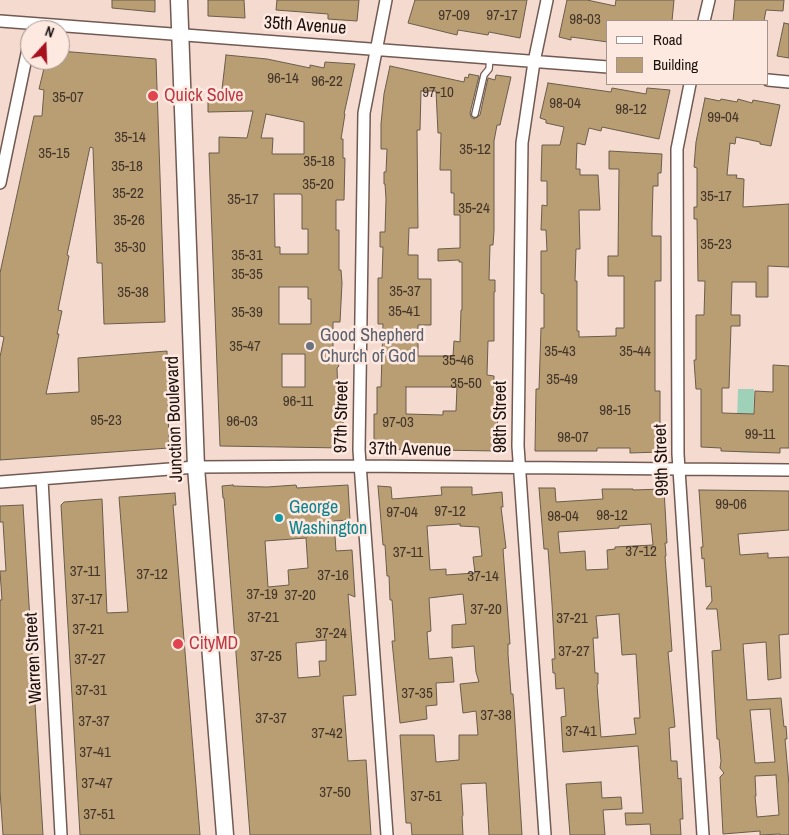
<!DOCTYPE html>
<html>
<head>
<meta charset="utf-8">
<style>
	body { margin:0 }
	#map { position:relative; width:789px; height:835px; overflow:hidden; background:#f5dad0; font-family:"Archivo Narrow",sans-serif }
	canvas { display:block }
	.legend { position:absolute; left:606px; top:20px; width:162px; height:65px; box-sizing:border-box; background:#fee9e1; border:1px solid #a3938d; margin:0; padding:6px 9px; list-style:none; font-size:15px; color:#1a110e }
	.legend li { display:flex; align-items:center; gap:10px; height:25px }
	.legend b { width:25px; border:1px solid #a3938d }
	.north { position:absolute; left:20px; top:20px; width:50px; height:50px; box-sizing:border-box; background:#fee9e1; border:1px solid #a3938d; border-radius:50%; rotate:20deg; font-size:14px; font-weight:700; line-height:20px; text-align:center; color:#1a110e }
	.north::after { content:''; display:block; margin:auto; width:18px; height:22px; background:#a7111d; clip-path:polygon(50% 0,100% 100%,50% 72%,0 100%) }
</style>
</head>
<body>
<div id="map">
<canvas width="789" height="835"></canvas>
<ul class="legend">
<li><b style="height:6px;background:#fff"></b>Road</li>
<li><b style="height:14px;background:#b99e74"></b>Building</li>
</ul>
<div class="north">N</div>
</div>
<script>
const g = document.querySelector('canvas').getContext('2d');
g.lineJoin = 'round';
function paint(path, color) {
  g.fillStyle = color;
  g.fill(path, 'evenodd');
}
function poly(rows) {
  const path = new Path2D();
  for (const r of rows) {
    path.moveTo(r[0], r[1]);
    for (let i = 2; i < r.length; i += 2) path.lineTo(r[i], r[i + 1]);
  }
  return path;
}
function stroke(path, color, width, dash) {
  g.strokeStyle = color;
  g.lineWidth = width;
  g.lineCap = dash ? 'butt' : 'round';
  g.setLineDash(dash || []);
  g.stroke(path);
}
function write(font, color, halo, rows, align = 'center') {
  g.font = font + ' "Archivo Narrow",sans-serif';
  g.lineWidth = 5;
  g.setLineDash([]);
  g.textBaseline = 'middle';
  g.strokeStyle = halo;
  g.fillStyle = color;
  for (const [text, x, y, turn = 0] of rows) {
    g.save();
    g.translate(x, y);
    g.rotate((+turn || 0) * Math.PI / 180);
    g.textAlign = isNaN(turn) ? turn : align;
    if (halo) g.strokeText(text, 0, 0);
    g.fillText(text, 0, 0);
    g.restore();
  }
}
const green = poly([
	[738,389,754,389,753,453,736,452]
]);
const building = poly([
	[112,0,155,0,155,12,112,8,112,0],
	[208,0,244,0,245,18,208,16,208,0],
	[277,0,359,0,357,21,328,19,328,14,276,10,277,0],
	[415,0,527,0,520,38,489,32,488,35,458,30,457,35,408,23,415,0],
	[567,0,587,0,615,6,616,0,674,0,672,21,608,21,608,42,571,37,571,40,559,37,567,0],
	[735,0,784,0,783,11,766,10,764,21,733,21,735,0],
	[784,23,789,24,789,58,777,56,784,23],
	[60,51,156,59,165,322,104,324,102,263,97,263,93,148,90,147,67,255,69,256,58,310,62,311,57,334,59,334,46,394,79,392,78,358,167,351,169,448,0,460,0,357,4,337,0,336,0,273,34,116,42,116,44,90,39,89,46,60,60,60,60,51],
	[226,55,267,59,310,68,310,65,324,68,325,62,355,64,344,114,345,114,341,139,343,139,343,158,345,158,344,200,336,200,336,230,339,230,339,270,341,270,342,283,340,322,333,322,333,357,336,357,336,361,339,366,337,368,338,395,343,395,343,448,220,446,209,153,219,153,219,137,247,138,253,111,208,112,208,98,221,98,226,55],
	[266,114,304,122,304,154,272,154,273,138,261,138,266,114],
	[274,194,301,194,302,196,302,229,308,229,308,254,280,254,280,247,275,247,274,194],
	[279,287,308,287,308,299,311,299,311,324,279,324,279,287],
	[282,354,305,354,305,387,282,387,282,354],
	[390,66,464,82,465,77,468,78,469,74,479,76,470,113,471,117,474,119,480,115,488,78,495,80,496,75,511,77,500,125,497,125,494,141,494,231,493,245,490,245,489,280,495,280,495,292,494,292,494,341,488,341,487,375,494,376,494,389,498,389,497,451,374,449,374,414,377,414,377,387,381,387,383,324,378,324,378,278,382,278,383,247,380,247,380,232,385,232,386,199,385,184,384,184,384,172,386,172,387,149,381,149,381,124,384,94,390,66],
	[421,91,436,91,438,133,441,133,440,170,451,170,451,193,454,193,454,215,460,215,460,248,438,249,438,261,459,260,459,262,462,262,462,310,461,310,460,342,454,341,453,356,418,356,418,325,431,325,431,279,418,279,418,255,408,255,409,228,418,228,417,130,420,130,421,91],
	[406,387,457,387,456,411,443,411,443,415,406,414,406,387],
	[548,83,611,92,612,88,646,94,647,88,670,90,659,139,602,127,601,131,589,128,585,145,577,143,576,169,580,169,580,175,598,175,600,210,579,210,580,249,576,249,575,281,577,281,577,331,579,331,579,337,616,336,616,328,624,328,624,276,608,276,608,256,618,256,619,169,609,169,609,151,662,154,661,173,658,173,658,186,653,186,652,223,652,236,661,236,661,281,655,281,655,391,660,391,660,452,630,453,630,448,597,448,597,451,535,451,536,389,539,389,541,328,544,328,544,294,541,293,541,251,547,251,546,230,541,230,542,205,547,206,547,181,541,181,542,145,560,145,564,127,546,123,546,120,540,118,548,83],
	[705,98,720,101,721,99,737,102,738,99,752,103,753,100,780,105,771,146,760,144,760,142,736,137,735,144,730,143,727,175,737,175,736,178,744,179,743,207,789,204,789,267,768,266,768,297,756,297,756,282,732,282,731,315,740,315,740,326,731,326,729,388,722,388,722,413,754,414,755,391,773,392,773,365,789,366,789,448,780,448,780,453,721,451,721,448,701,447,701,389,696,389,694,360,696,360,696,315,704,315,705,281,698,281,697,219,694,219,694,207,697,207,697,168,694,167,696,142,705,98],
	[233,485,233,486,267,487,296,485,297,488,348,485,350,520,334,521,336,551,352,550,354,581,355,597,348,594,356,695,343,696,348,761,366,760,371,835,250,835,224,498,223,498,222,486,233,485],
	[306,538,308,568,288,570,289,585,268,587,265,541,306,538],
	[326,640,326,661,319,661,320,676,298,678,296,643,326,640],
	[378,486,391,487,392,499,442,495,441,487,472,487,472,495,502,492,503,507,501,507,506,548,503,549,510,644,508,644,508,654,511,694,513,694,514,707,522,835,489,835,486,783,461,784,463,815,462,817,463,835,412,835,411,823,406,823,400,735,434,735,436,762,459,760,459,735,478,735,476,711,463,713,460,684,479,682,476,672,474,646,452,648,452,625,466,624,463,594,429,598,431,631,427,632,429,659,452,657,454,682,436,683,437,705,426,706,427,719,400,723,392,641,395,641,392,600,390,600,389,576,387,576,385,545,383,545,378,486],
	[460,524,460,526,479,527,482,556,473,557,475,573,446,575,446,569,430,570,427,526,460,524],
	[539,488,555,488,556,502,603,499,602,489,633,489,633,490,664,489,667,543,665,543,666,556,665,556,672,651,668,652,675,727,669,728,671,761,677,761,678,779,681,778,683,819,680,819,681,835,651,835,650,824,626,825,625,813,643,813,638,746,563,752,561,717,566,716,564,688,556,689,555,673,553,673,552,659,555,659,552,604,548,549,544,549,539,488],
	[651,524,653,545,615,547,615,549,607,550,608,569,586,570,585,551,560,553,558,532,619,528,619,526,651,524],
	[619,614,622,655,636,654,640,718,634,718,636,734,601,737,597,685,598,684,598,673,595,673,593,638,598,638,596,616,619,614],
	[699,490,789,491,789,530,738,534,740,555,768,553,768,558,789,557,789,634,779,635,781,678,768,680,766,642,743,644,747,700,781,698,784,727,786,726,787,739,785,739,789,785,789,835,780,835,780,834,760,835,760,831,723,834,720,777,724,773,720,768,721,761,719,739,717,739,712,651,721,650,717,609,706,609,712,601,711,586,706,587,704,558,702,559,701,547,703,547,699,490],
	[770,709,775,762,755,763,750,710,770,709],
	[776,775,779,815,757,817,755,796,756,796,755,776,776,775],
	[175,493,176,505,173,505,200,835,80,835,61,505,64,502,102,499,107,613,128,612,119,497,175,493],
	[23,505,43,835,3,835,0,791,0,600,2,600,0,571,6,571,3,522,0,522,0,506,23,505],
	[601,782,602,798,621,797,622,809,603,810,605,835,570,835,566,784,601,782]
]);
const lane = poly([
	[475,114,484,75,489,69,490,58]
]);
const street = poly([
	[386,0,364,113,359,450,387,835],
	[0,21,608,67],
	[704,21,709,0],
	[768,80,789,82],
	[690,84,677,149,678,454,703,835],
	[0,183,30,39],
	[42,479,61,835],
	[0,482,196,467,359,466,789,470],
	[545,835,518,446,522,143,534,62,547,0]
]);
const secondary = poly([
	[179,0,196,467,225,835]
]);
const markers = [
	[153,96,6,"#e0444e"],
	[310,346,5,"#6b7280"],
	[279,518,5,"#0f9aa8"],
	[178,644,6,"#e0444e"]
];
const numberNames = [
	["97-09",454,16],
	["97-17",502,16],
	["98-03",585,20],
	["96-14",283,79],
	["96-22",327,82],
	["97-10",438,93],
	["35-07",68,98],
	["98-04",565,104],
	["98-12",631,110],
	["99-04",723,118],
	["35-14",130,138],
	["35-12",475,150],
	["35-15",54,154],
	["35-18",319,162],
	["35-18",127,167],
	["35-20",318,185],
	["35-22",128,194],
	["35-17",716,197],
	["35-17",243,200],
	["35-24",474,209],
	["35-26",129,221],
	["35-23",716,245],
	["35-30",130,248],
	["35-31",247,256],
	["35-35",247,275],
	["35-37",405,292],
	["35-38",133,293],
	["35-41",404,312],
	["35-39",247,313],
	["35-47",245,347],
	["35-43",560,352],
	["35-44",635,352],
	["35-46",458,361],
	["35-49",562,380],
	["35-50",466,384],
	["96-11",298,402],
	["98-15",615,411],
	["95-23",106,421],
	["96-03",242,422],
	["97-03",398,423],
	["99-11",760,435],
	["98-07",573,438],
	["99-06",731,505],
	["97-12",450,512],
	["97-04",402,513],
	["98-12",612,516],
	["98-04",563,517],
	["37-12",641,552],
	["37-11",408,553],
	["37-11",85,572],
	["37-12",152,575],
	["37-16",333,576],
	["37-14",483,577],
	["37-19",262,595],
	["37-20",300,596],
	["37-17",87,600],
	["37-20",486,610],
	["37-21",263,618],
	["37-21",572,619],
	["37-21",88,630],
	["37-24",331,634],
	["37-27",574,652],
	["37-25",266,657],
	["37-27",90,660],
	["37-31",91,691],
	["37-35",417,694],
	["37-38",496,716],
	["37-37",271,719],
	["37-37",94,722],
	["37-41",581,732],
	["37-42",327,734],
	["37-41",95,753],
	["37-47",97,784],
	["37-50",335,793],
	["37-51",426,797],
	["37-51",99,815]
];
const streetNames = [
	["35th Avenue",305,26,4],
	["97th Street",342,417,-89],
	["98th Street",501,417,-90],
	["Junction Boulevard",175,419,-92],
	["37th Avenue",410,450,1],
	["99th Street",662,460,-92],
	["Warren Street",34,658,-93]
];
const healthNames = [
	["Quick Solve",164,96],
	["CityMD",189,644]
];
const worshipNames = [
	["Good Shepherd",320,336],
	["Church of God",320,357]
];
const cultureNames = [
	["George",289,508],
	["Washington",289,529]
];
paint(green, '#9fd1b9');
paint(building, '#b99e74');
stroke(building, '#695d4a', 1);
stroke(lane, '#715a52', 8);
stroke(street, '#715a52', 14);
stroke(secondary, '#715a52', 19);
stroke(lane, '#fff', 5.5);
stroke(street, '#fff', 11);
stroke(secondary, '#fff', 16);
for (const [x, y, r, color] of markers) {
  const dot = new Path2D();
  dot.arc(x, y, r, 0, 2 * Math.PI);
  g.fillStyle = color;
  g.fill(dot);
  stroke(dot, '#fee9e1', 2);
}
write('15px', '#423428', null, numberNames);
write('18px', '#1a110e', '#fee9e1', streetNames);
write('18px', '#be3a42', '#fee9e1', healthNames, 'left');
write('18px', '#5b616d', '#fee9e1', worshipNames, 'left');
write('18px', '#0d838f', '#fee9e1', cultureNames, 'left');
</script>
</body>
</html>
